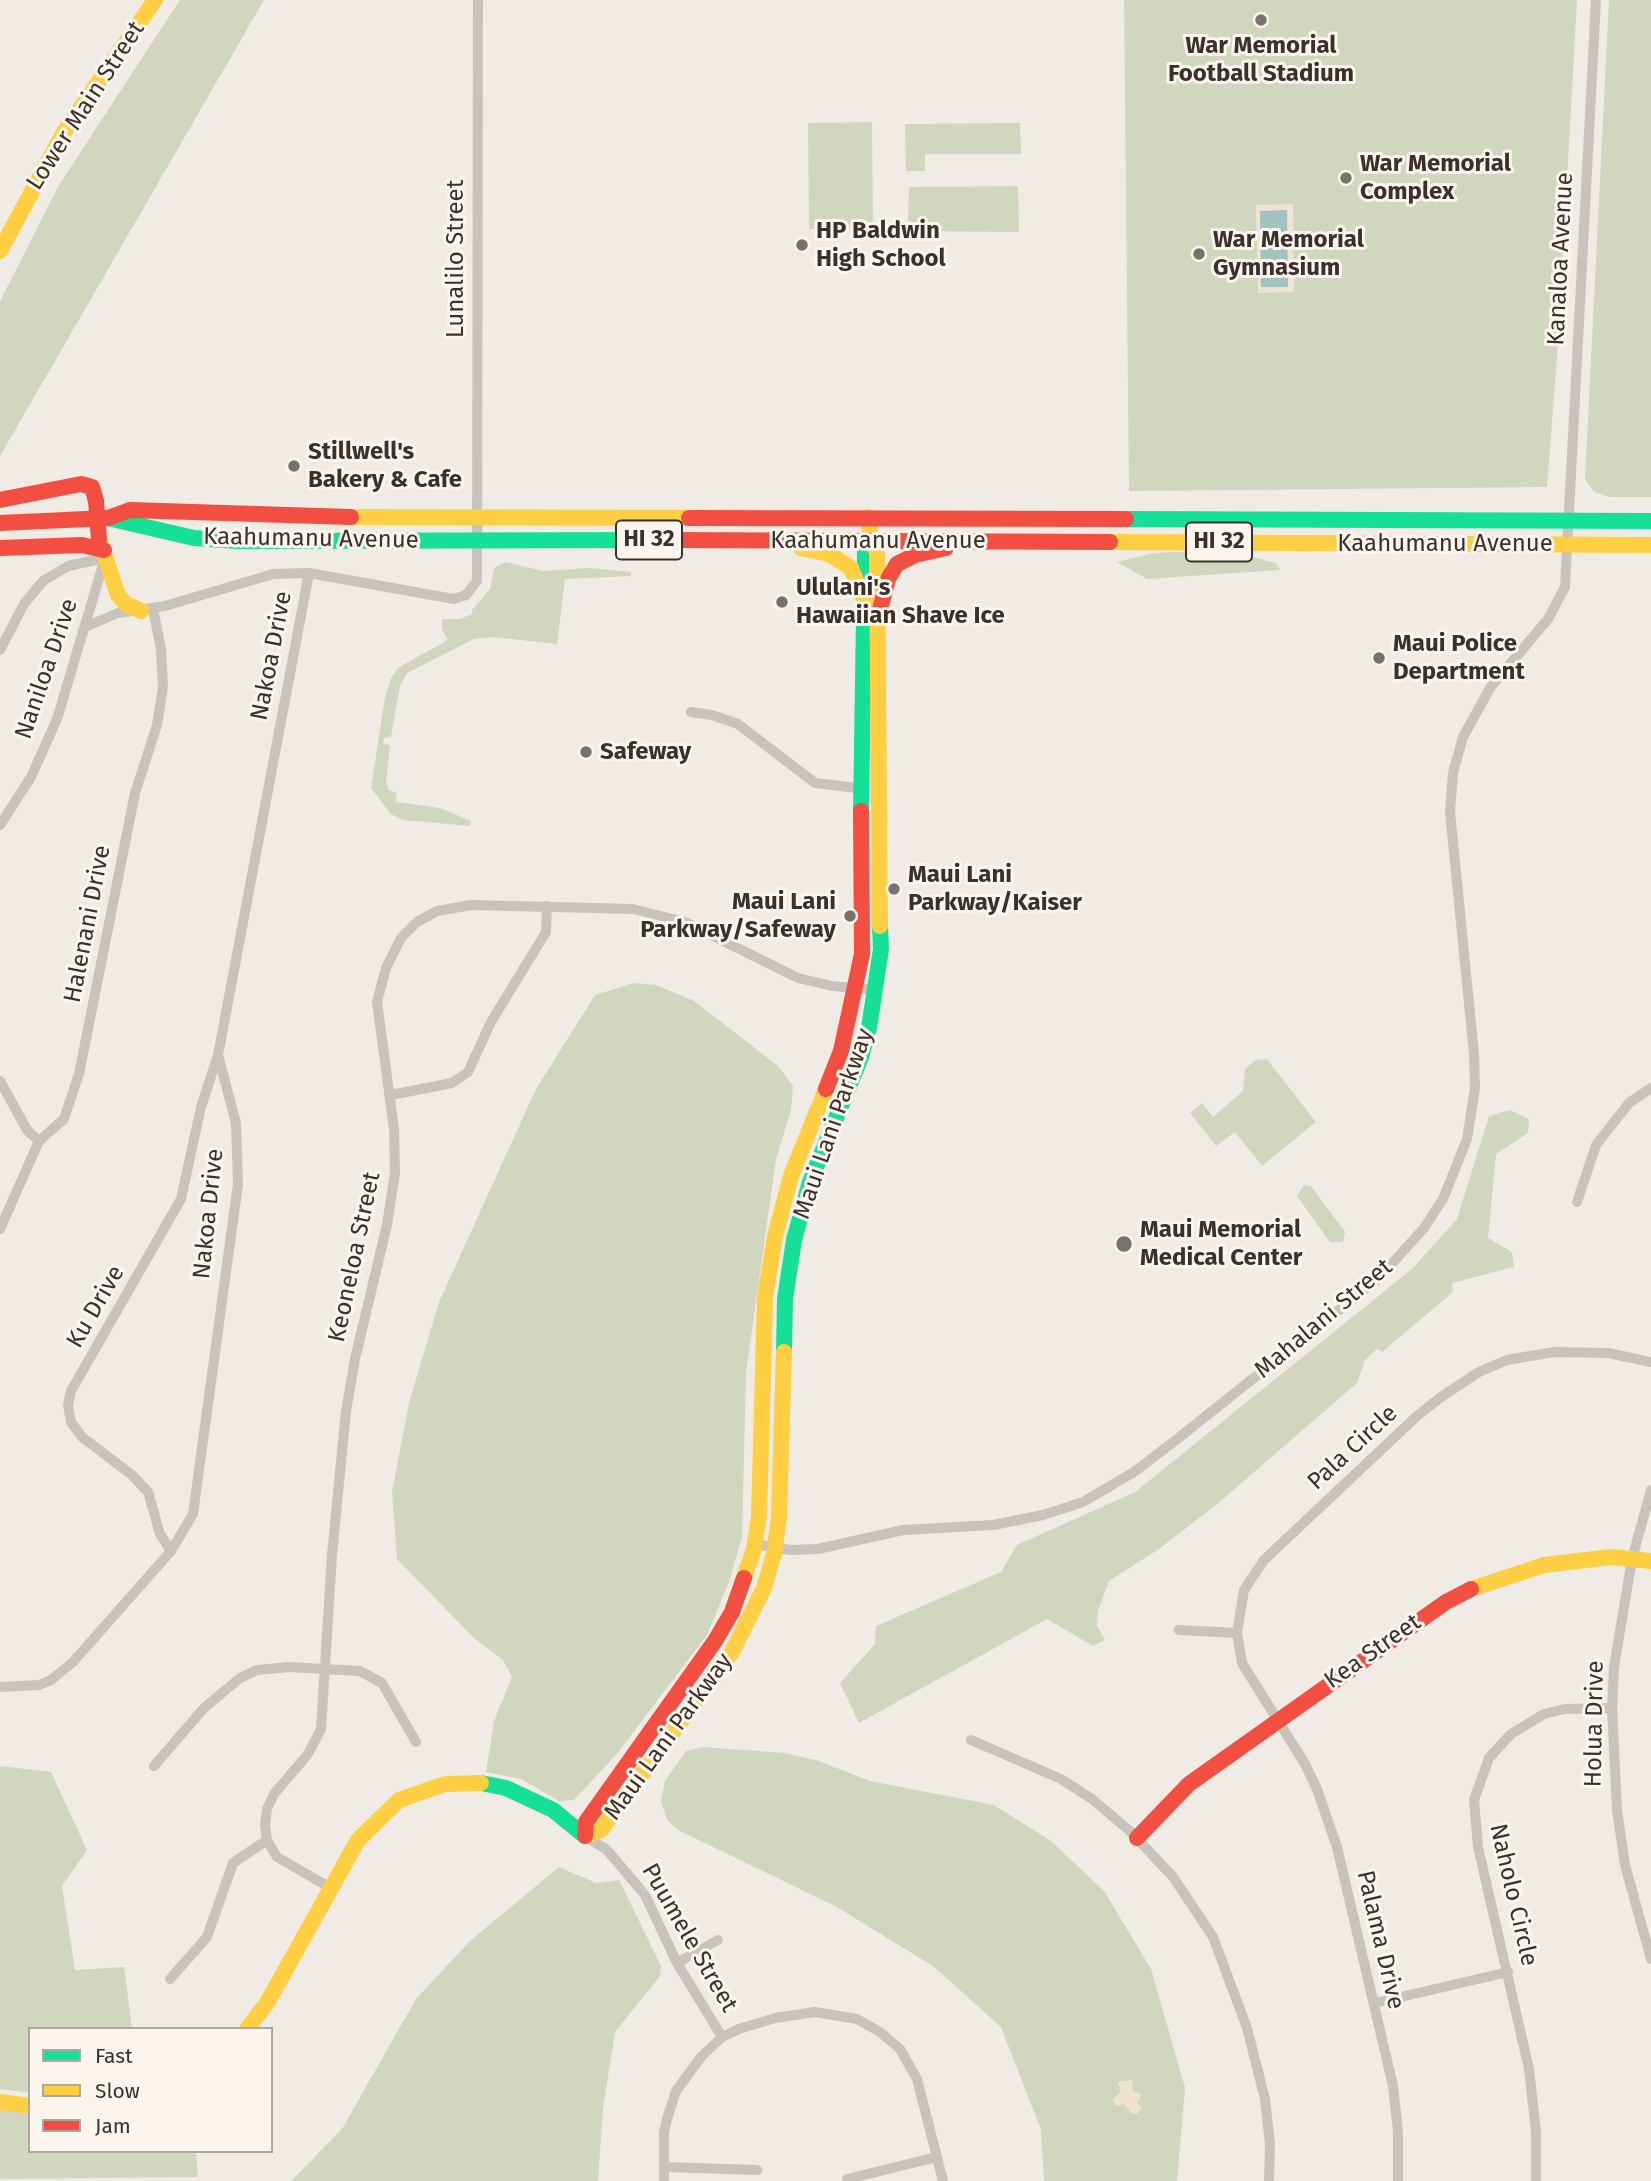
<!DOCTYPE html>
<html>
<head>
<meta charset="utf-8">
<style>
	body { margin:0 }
	#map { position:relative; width:1651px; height:2181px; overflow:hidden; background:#f0ebe5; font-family:"Fira Sans",sans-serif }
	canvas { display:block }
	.legend { position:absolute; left:28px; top:2027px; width:245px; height:126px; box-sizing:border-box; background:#fbf5ee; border:2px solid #aea6a0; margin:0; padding:9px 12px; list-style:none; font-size:21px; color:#3b302b }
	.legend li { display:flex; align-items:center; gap:14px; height:35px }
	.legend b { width:35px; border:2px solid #aea6a0 }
</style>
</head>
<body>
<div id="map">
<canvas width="1651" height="2181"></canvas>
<ul class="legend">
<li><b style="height:9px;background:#16e098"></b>Fast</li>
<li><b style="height:9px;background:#ffcf43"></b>Slow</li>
<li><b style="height:9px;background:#f24e42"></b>Jam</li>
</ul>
</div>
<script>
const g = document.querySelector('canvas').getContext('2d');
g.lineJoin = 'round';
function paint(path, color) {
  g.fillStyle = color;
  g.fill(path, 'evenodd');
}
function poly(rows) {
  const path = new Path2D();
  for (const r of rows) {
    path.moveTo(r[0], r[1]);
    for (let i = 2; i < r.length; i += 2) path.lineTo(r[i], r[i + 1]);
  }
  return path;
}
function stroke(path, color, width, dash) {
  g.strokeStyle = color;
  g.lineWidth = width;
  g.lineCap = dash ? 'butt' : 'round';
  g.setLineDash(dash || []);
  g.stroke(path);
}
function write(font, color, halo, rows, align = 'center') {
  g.font = font + ' "Fira Sans",sans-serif';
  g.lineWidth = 6;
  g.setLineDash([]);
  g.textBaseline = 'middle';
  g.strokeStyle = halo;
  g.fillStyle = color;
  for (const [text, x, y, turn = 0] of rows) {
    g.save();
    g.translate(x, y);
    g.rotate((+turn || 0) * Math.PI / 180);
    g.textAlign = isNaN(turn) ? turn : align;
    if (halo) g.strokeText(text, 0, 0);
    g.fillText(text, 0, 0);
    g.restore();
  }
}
const green = poly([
	[180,0,264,0,0,456,0,301,59,185],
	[1124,0,1577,0,1557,357,1547,487,1129,491],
	[1609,0,1651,0,1651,497,1610,497,1594,492,1585,479],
	[872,122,873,229,809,229,808,123],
	[1020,123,1021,154,925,154,925,171,906,171,905,124],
	[1018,186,1019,232,915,231,914,222,908,221,909,187],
	[1177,552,1236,553,1276,563,1280,570,1147,579,1117,562,1154,553],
	[506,562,542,571,589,568,631,572,631,576,565,579,557,644,493,637,474,639,407,673,400,686,391,737,384,738,383,744,390,745,386,782,389,790,397,793,396,802,440,808,471,821,470,826,403,820,391,814,371,788,385,698,391,678,399,667,448,640,442,629,442,619,460,619,472,614,472,610,490,589,494,568],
	[634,983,656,985,694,1001,778,1066,793,1086,791,1110,776,1159,746,1373,742,1537,729,1582,707,1635,616,1755,574,1800,559,1801,521,1779,486,1772,494,1721,512,1677,503,1660,474,1638,397,1559,392,1492,409,1403,439,1302,536,1089,595,995],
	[1267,1059,1316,1122,1262,1166,1235,1132,1216,1146,1190,1113,1202,1103,1213,1117,1243,1091,1245,1069,1256,1060],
	[1510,1110,1529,1119,1528,1133,1496,1154,1488,1238,1512,1252,1514,1267,1452,1283,1453,1292,1382,1352,1377,1349,1365,1360,1357,1383,1216,1505,1159,1549,1109,1581,1098,1611,1097,1626,1105,1640,1093,1646,1047,1619,859,1723,840,1683,875,1644,876,1626,1001,1572,1017,1545,1135,1492,1412,1269,1457,1219,1489,1116],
	[1304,1185,1311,1186,1345,1232,1343,1242,1330,1242,1297,1196],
	[703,1747,785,1753,819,1761,870,1781,994,1805,1051,1841,1104,1891,1151,1969,1185,2088,1177,2181,1044,2181,1041,2130,1001,2027,933,1966,835,1906,678,1830,667,1820,661,1801,665,1781,686,1751],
	[0,1766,51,1772,87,1850,62,1886,75,1970,124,1967,132,2029,30,2029,30,2093,0,2089],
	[559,1867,596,1883,619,1880,661,1966,660,1976,615,2032,603,2109,598,2181,291,2181,342,2129,416,1999,470,1941],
	[0,2107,30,2111,30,2151,196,2151,198,2177,0,2179]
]);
const sand = poly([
	[1132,2080,1133,2091,1142,2095,1137,2102,1142,2108,1137,2114,1131,2113,1124,2104,1116,2106,1113,2100,1121,2091,1118,2082]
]);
const plaza = poly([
	[1293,204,1294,292,1258,293,1256,205],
	[1261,211,1287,211,1288,287]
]);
const water = poly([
	[1287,210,1288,287,1261,287,1260,211]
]);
const street = poly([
	[85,627,118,613,165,606,273,574,309,573,454,599,466,595,477,581,478,0],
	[0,650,24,604,43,581,68,566,105,558,57,719,31,777,0,825],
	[691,712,712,715,738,724,815,783,865,789],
	[0,1081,27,1130,39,1141],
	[391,1095,452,1083,468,1072,491,1022,546,932,547,906],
	[1577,1202,1596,1145,1629,1103,1651,1088],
	[0,1229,39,1141,64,1119,79,1074,135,793,157,725,163,687,161,649,153,609],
	[1651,1490,1632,1559,1614,1667,1612,1708,1617,1810,1625,1865,1651,1959],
	[755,1544,790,1550,818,1549,903,1530,993,1525,1043,1515,1083,1502,1134,1472,1176,1440,1379,1278,1424,1228,1443,1199,1467,1139,1475,1088,1474,1054,1450,812,1453,773,1463,737,1490,688,1548,619,1565,587,1596,0],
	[171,1551,160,1534,148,1492,132,1475,82,1437,71,1422,68,1405,71,1391,181,1199,201,1107,218,1055],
	[1179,1630,1237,1633],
	[0,1687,39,1685,51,1680,73,1662,171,1551,193,1514,238,1184,236,1123,218,1055,309,573],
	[971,1740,1061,1779,1092,1799,1131,1832,1173,1877,1213,1937,1247,2028,1265,2099,1270,2144,1269,2181],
	[154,1766,204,1708,240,1678,257,1670,289,1667,360,1671,382,1683,416,1742],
	[585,1836,607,1850,645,1895,677,1963,722,2037],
	[329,1887,277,1857,267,1840,265,1825,267,1809,274,1794,308,1754,321,1729,332,1555,346,1411,355,1359,387,1225,395,1173,394,1129,377,1002,386,968,401,938,417,922,437,911,471,905,633,909,685,922,798,978,832,986,876,990],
	[677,1963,718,1940],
	[170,1979,207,1937,233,1863,267,1840],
	[1375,2003,1508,1972],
	[664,2167,757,2170],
	[847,2179,937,2157],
	[664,2181,664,2132,667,2119,676,2091,701,2057,722,2037,739,2029,775,2018,815,2012,857,2019,880,2032,900,2049,917,2079,943,2181],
	[1398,2181,1398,2131,1393,2086,1337,1847,1317,1789,1305,1764,1242,1663,1237,1633,1244,1590,1264,1560,1417,1416,1441,1397,1479,1372,1507,1360,1554,1352,1608,1353,1651,1362],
	[1536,2181,1536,2131,1529,2069,1478,1847,1474,1800,1489,1758,1511,1734,1544,1714,1565,1709,1612,1708]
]);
const fast = poly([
	[108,518,194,538,237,541,668,540],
	[1126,519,1651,521],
	[861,811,865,553,871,540],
	[784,1352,785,1299,794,1240,810,1182,861,1057,869,1028,881,949,880,926],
	[481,1783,506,1788,553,1810,585,1836]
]);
const slow = poly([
	[0,251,64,132,155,0],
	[351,517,689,518],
	[868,517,871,540,877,553,880,926],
	[99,539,118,595,126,604,141,611],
	[1110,542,1651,545],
	[801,548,829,554,851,568,864,599],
	[744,1578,754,1549,759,1516,765,1297,775,1236,791,1176,826,1089],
	[1471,1589,1544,1565,1611,1557,1651,1561],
	[585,1836,601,1830,732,1652,764,1588,774,1554,779,1518,784,1352],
	[247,2029,267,2003,358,1840,399,1800,445,1784,481,1783],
	[0,2102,30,2106]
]);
const jam = poly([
	[0,500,81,484,92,487,96,501],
	[689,518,1126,519],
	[0,523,108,518,130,510,351,517],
	[668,540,1110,542],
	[0,548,82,545,104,550],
	[878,617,888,579,897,564,915,555,946,548],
	[826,1089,841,1051,862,954,861,811],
	[585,1836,586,1822,715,1641,732,1612,744,1578],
	[1137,1838,1189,1784,1446,1602,1471,1589]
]);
const jamBridge = poly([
	[96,501,99,539]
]);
const markers = [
	[1261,20,7,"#7a716c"],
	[1346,178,7,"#7a716c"],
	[802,245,7,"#7a716c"],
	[1199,254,7,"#7a716c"],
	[294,466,7,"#7a716c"],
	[782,602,7,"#7a716c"],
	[1379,658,7,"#7a716c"],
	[586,752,7,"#7a716c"],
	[894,889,7,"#7a716c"],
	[850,916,7,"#7a716c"],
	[1124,1244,9,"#7a716c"]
];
const shields = [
	[649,540,66],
	[1219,542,66]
];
const shieldNames = [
	["HI 32",649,540],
	["HI 32",1219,542]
];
const poiNames = [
	["War Memorial",1261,46,"center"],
	["Football Stadium",1261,74,"center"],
	["War Memorial",1360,164],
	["Complex",1360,192],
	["HP Baldwin",816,231],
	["High School",816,259],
	["War Memorial",1213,240],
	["Gymnasium",1213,268],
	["Stillwell's",308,452],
	["Bakery & Cafe",308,480],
	["Ululani's",796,588],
	["Hawaiian Shave Ice",796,616],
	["Maui Police",1393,644],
	["Department",1393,672],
	["Safeway",600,752],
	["Maui Lani",908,875],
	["Parkway/Kaiser",908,903],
	["Maui Lani",836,902,"right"],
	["Parkway/Safeway",836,930,"right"],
	["Maui Memorial",1140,1230],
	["Medical Center",1140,1258]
];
const streetNames = [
	["Lower Main Street",86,106,-57],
	["Lunalilo Street",456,259,-90],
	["Kanaloa Avenue",1561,259,-87],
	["Kaahumanu Avenue",311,539,1],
	["Kaahumanu Avenue",878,541],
	["Kaahumanu Avenue",1445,544],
	["Nakoa Drive",272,656,-79],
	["Naniloa Drive",47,669,-71],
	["Halenani Drive",88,924,-79],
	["Maui Lani Parkway",834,1124,-71],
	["Nakoa Drive",209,1214,-84],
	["Keoneloa Street",355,1257,-78],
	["Ku Drive",96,1307,-60],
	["Mahalani Street",1324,1319,-40],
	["Pala Circle",1353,1448,-43],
	["Kea Street",1373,1652,-35],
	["Holua Drive",1595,1724,-89],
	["Maui Lani Parkway",669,1737,-54],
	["Naholo Circle",1513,1895,77],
	["Puumele Street",689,1938,60],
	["Palama Drive",1380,1940,77]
];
paint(green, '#d1d6bf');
paint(sand, '#efe3cc');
paint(plaza, '#eee3d5');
paint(water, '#a1c2c1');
stroke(street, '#c9c3be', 10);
stroke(fast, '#16e098', 16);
stroke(slow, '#ffcf43', 16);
stroke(jam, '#f24e42', 16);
stroke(jamBridge, '#f24e42', 16);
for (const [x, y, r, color] of markers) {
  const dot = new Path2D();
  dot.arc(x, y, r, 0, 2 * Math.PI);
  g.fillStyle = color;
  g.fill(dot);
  stroke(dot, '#fbf5ee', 2.5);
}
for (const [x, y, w] of shields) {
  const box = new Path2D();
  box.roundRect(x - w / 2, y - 19.5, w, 39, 5);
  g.fillStyle = '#fbf5ee';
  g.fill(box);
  stroke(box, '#3b302b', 2);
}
write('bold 23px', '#3b302b', null, shieldNames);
write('bold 24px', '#3b302b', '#fbf5ee', poiNames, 'left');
write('24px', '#3b302b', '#fbf5ee', streetNames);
</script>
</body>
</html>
